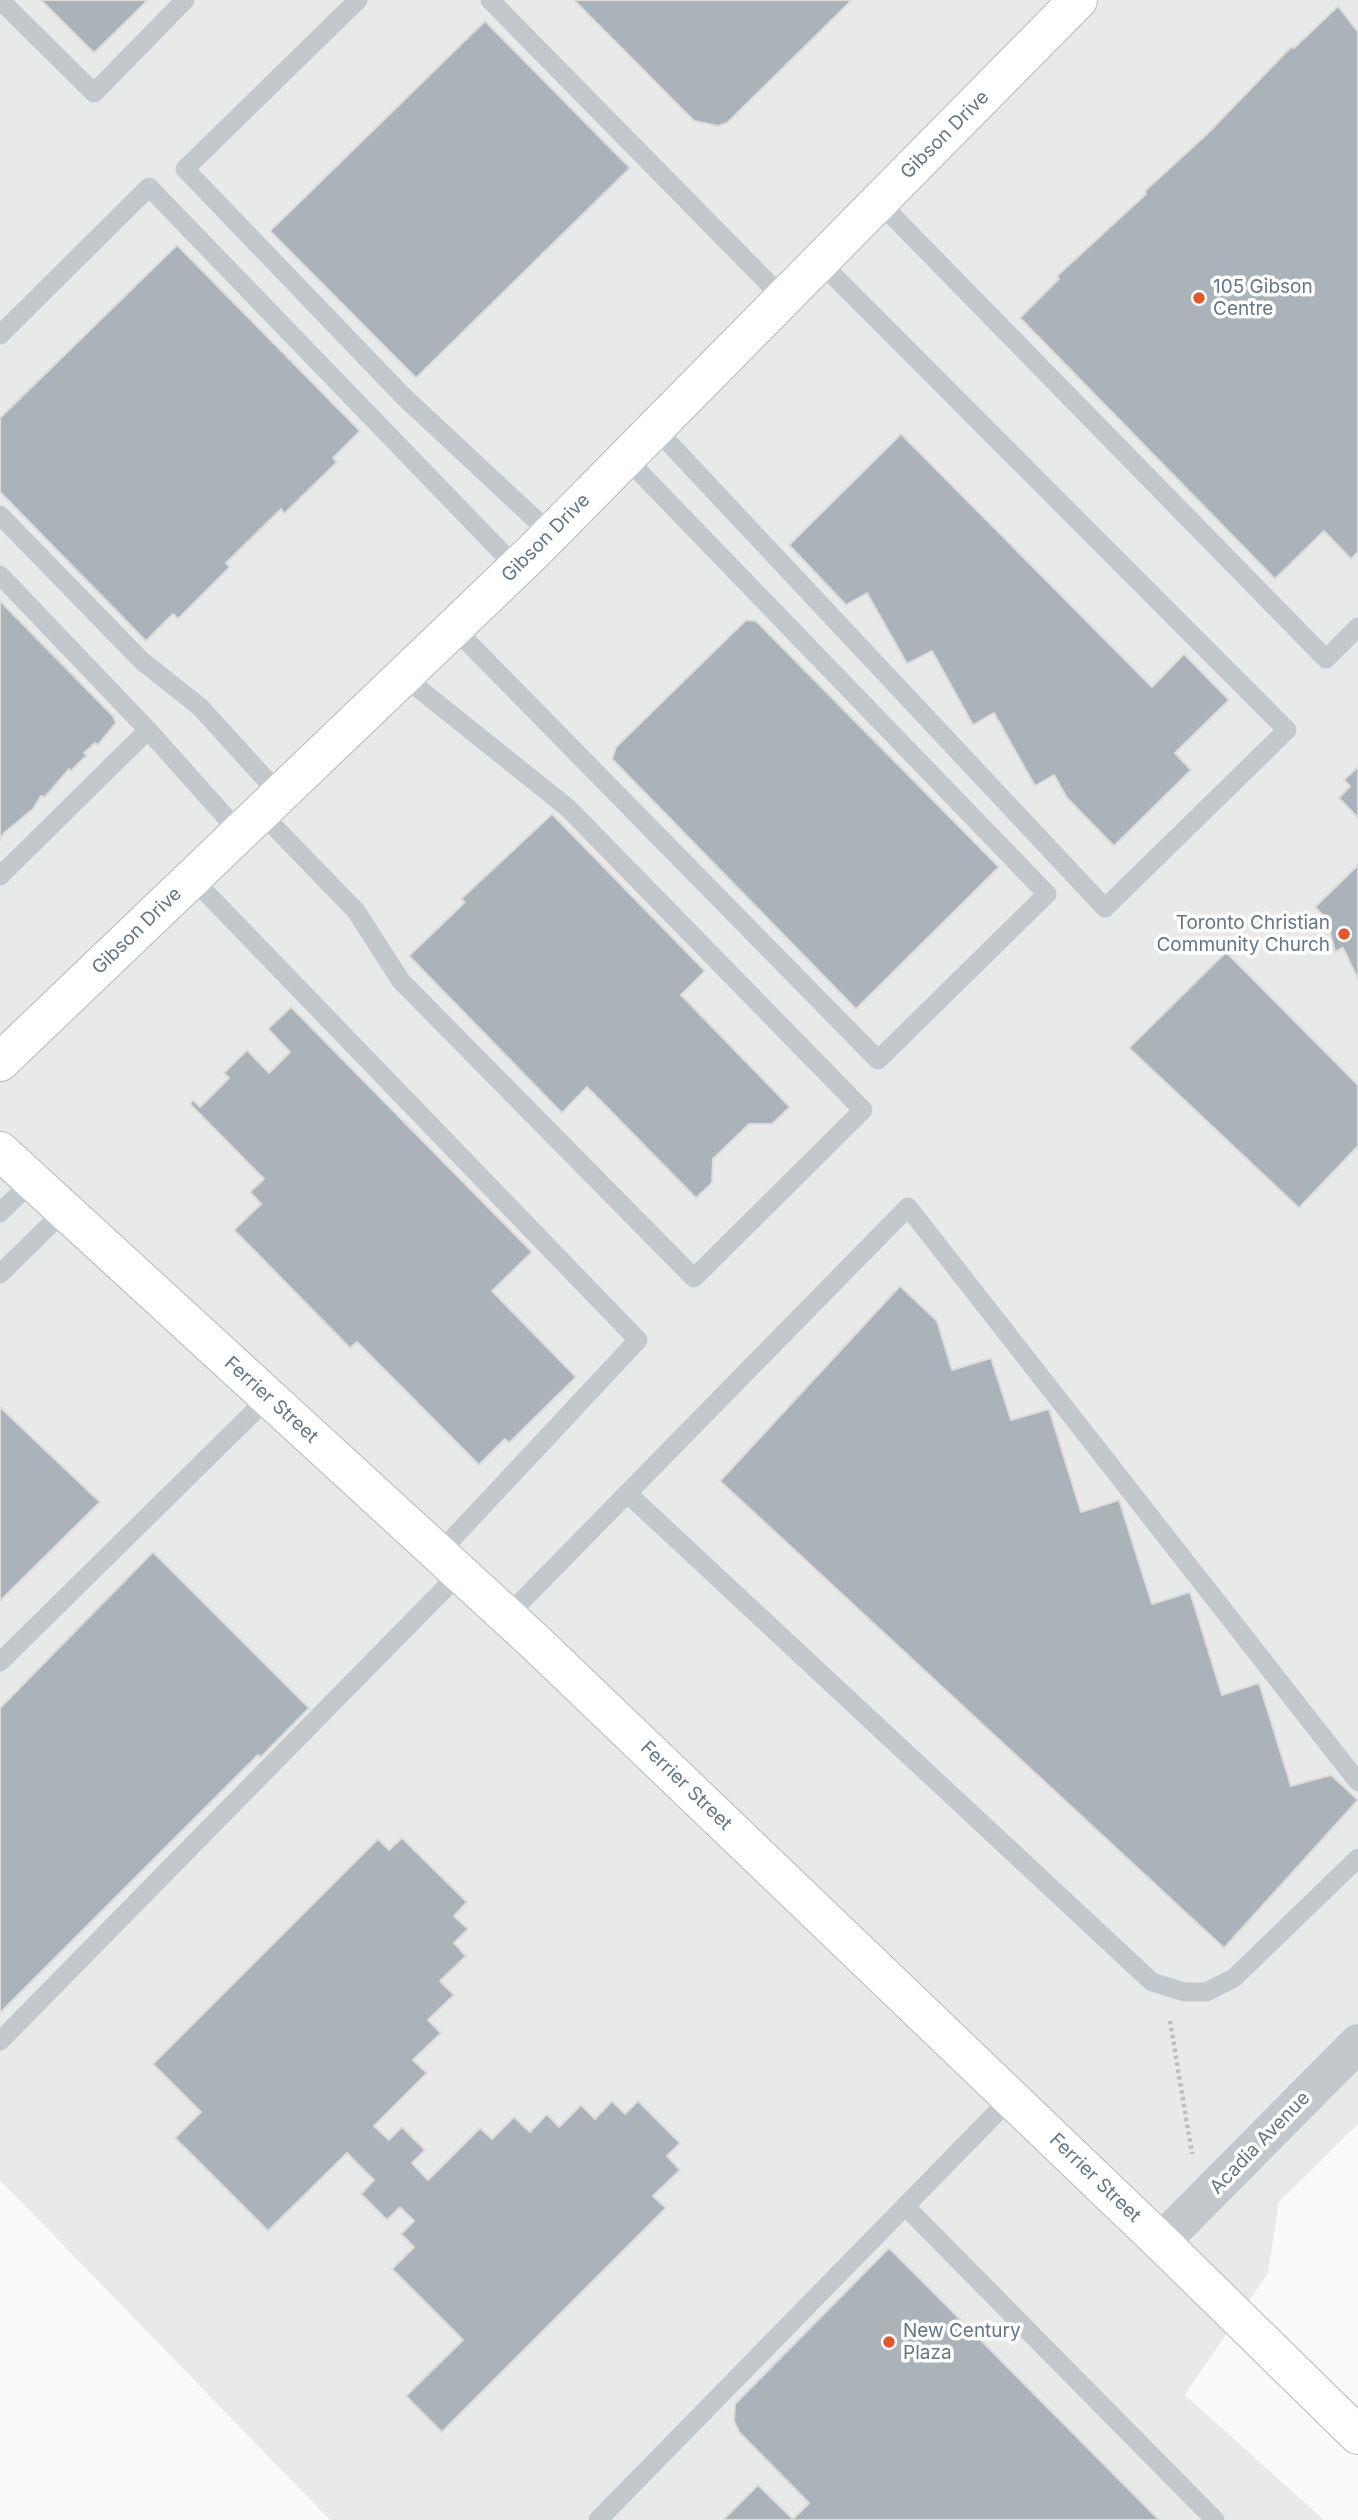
<!DOCTYPE html>
<html>
<head>
<meta charset="utf-8">
<style>
	body { margin:0 }
	canvas { display:block; background:#fafaf8 }
</style>
</head>
<body>
<canvas width="1358" height="2520"></canvas>
<script>
const g = document.querySelector('canvas').getContext('2d');
g.lineJoin = 'round';
function paint(path, color) {
  g.fillStyle = color;
  g.fill(path, 'evenodd');
}
function poly(rows) {
  const path = new Path2D();
  for (const r of rows) {
    path.moveTo(r[0], r[1]);
    for (let i = 2; i < r.length; i += 2) path.lineTo(r[i], r[i + 1]);
  }
  return path;
}
function stroke(path, color, width, dash) {
  g.strokeStyle = color;
  g.lineWidth = width;
  g.lineCap = dash ? 'butt' : 'round';
  g.setLineDash(dash || []);
  g.stroke(path);
}
function write(font, color, halo, rows, align = 'center') {
  g.font = font + ' Inter,sans-serif';
  g.lineWidth = 7;
  g.setLineDash([]);
  g.textBaseline = 'middle';
  g.strokeStyle = halo;
  g.fillStyle = color;
  for (const [text, x, y, turn = 0] of rows) {
    g.save();
    g.translate(x, y);
    g.rotate((+turn || 0) * Math.PI / 180);
    g.textAlign = isNaN(turn) ? turn : align;
    if (halo) g.strokeText(text, 0, 0);
    g.fillText(text, 0, 0);
    g.restore();
  }
}
const built = poly([
	[0,0,1358,0,1358,2124,1279,2202,1268,2273,1185,2395,1324,2520,330,2520,0,2180]
]);
const building = poly([
	[41,0,148,0,94,53,41,0],
	[574,0,852,0,727,123,718,126,694,121,574,0],
	[1338,6,1358,32,1358,552,1351,559,1324,531,1275,579,1020,318,1059,279,1057,276,1146,194,1145,191,1207,134,1291,47,1294,48,1338,6],
	[485,21,630,168,416,378,270,231,485,21],
	[177,245,360,431,333,458,337,462,331,468,284,514,281,509,226,563,230,567,178,619,173,614,146,641,0,492,0,418,177,245],
	[901,434,1152,687,1184,654,1229,700,1175,753,1191,770,1114,846,1067,798,1054,775,1035,786,994,713,973,725,932,651,907,664,867,593,846,605,789,545,901,434],
	[0,601,113,716,116,723,98,745,95,743,84,753,87,755,71,771,69,769,45,797,41,796,33,809,4,833,0,840,0,601],
	[746,620,756,621,999,867,856,1009,612,759,616,747,746,620],
	[1358,767,1358,818,1339,798,1350,786,1344,780,1358,767],
	[552,814,705,971,681,995,790,1107,772,1124,749,1124,713,1159,712,1183,696,1198,587,1087,562,1113,409,956,465,902,461,899,552,814],
	[1358,865,1358,979,1343,948,1335,952,1327,920,1315,907,1358,865],
	[1226,952,1358,1085,1358,1146,1299,1208,1129,1048,1226,952],
	[291,1007,532,1252,492,1291,576,1377,509,1443,505,1439,479,1465,357,1342,350,1348,234,1230,261,1204,250,1192,264,1179,190,1104,193,1100,200,1107,229,1078,224,1073,247,1050,269,1073,290,1052,268,1029,291,1007],
	[900,1286,937,1321,952,1370,991,1358,1011,1420,1049,1409,1081,1512,1119,1500,1152,1604,1190,1592,1222,1695,1259,1683,1291,1786,1331,1775,1358,1800,1224,1948,720,1481,900,1286],
	[0,1407,100,1502,0,1601,0,1407],
	[153,1552,309,1708,261,1757,258,1755,0,2013,0,1708,153,1552],
	[402,1838,467,1902,454,1916,468,1929,454,1943,466,1956,440,1981,454,1995,428,2020,441,2033,413,2060,427,2073,374,2126,389,2140,402,2127,425,2150,412,2163,428,2180,480,2128,492,2139,514,2117,530,2132,547,2114,559,2127,581,2105,595,2119,612,2101,625,2114,638,2101,680,2143,667,2156,680,2170,653,2196,666,2208,442,2432,406,2396,463,2340,392,2269,414,2247,401,2234,414,2221,400,2207,387,2220,361,2194,374,2180,347,2153,268,2231,175,2138,201,2112,153,2064,378,1839,389,1850,402,1838],
	[889,2248,929,2288,1159,2520,723,2520,758,2485,793,2519,809,2503,739,2432,734,2421,735,2404,889,2248]
]);
const path = poly([
	[1170,2021,1192,2154]
]);
const lane = poly([
	[0,0,94,93,185,0],
	[358,0,185,169,403,396,551,534],
	[490,0,784,299],
	[879,202,1326,659,1358,627],
	[0,335,149,187,517,568],
	[655,428,1105,908,1287,730,820,262],
	[0,515,142,661,200,707,280,795],
	[0,575,148,730,0,876],
	[454,628,878,1060,1047,894,626,458],
	[148,730,240,833],
	[261,813,356,911,401,981,694,1278,863,1110,568,808,403,676],
	[192,878,638,1340,439,1553],
	[0,1213,32,1181],
	[0,1274,64,1211],
	[627,1493,1152,1982,1184,1992,1206,1992,1234,1978,1358,1858],
	[507,1616,908,1207,1358,1782],
	[0,1662,268,1398],
	[0,2041,460,1573],
	[905,2206,1215,2520],
	[598,2520,1011,2098]
]);
const street = poly([
	[1161,2242,1358,2043]
]);
const secondary = poly([
	[0,1062,534,551,1078,0],
	[0,1151,534,1641,1161,2242,1358,2435]
]);
const markers = [
	[1199,298,7,"#e4572e"],
	[1344,934,7,"#e4572e"],
	[889,2342,7,"#e4572e"]
];
const streetNames = [
	["Gibson Drive",945,135,-45],
	["Gibson Drive",546,538,-45],
	["Gibson Drive",137,931,-44],
	["Ferrier Street",271,1400,42],
	["Ferrier Street",686,1786,44],
	["Acadia Avenue",1260,2143,-46],
	["Ferrier Street",1095,2178,44]
];
const poiNames = [
	["105 Gibson",1213,287],
	["Centre",1213,309],
	["Toronto Christian",1330,923,"right"],
	["Community Church",1330,945,"right"],
	["New Century",903,2331],
	["Plaza",903,2353]
];
paint(built, '#e8e9e9');
paint(building, '#aab3b9');
stroke(building, '#dcdcda', 2);
stroke(secondary, '#b3babf', 40);
stroke(path, '#bbbfc2', 4.5, [3.5, 3.5]);
stroke(lane, '#c3c8cc', 19);
stroke(street, '#c3c8cc', 38);
stroke(secondary, '#fff', 38);
for (const [x, y, r, color] of markers) {
  const dot = new Path2D();
  dot.arc(x, y, r, 0, 2 * Math.PI);
  g.fillStyle = color;
  g.fill(dot);
  stroke(dot, '#fff', 2.5);
}
write('19px', '#657683', '#fff', streetNames);
write('19px', '#657683', '#fff', poiNames, 'left');
</script>
</body>
</html>
